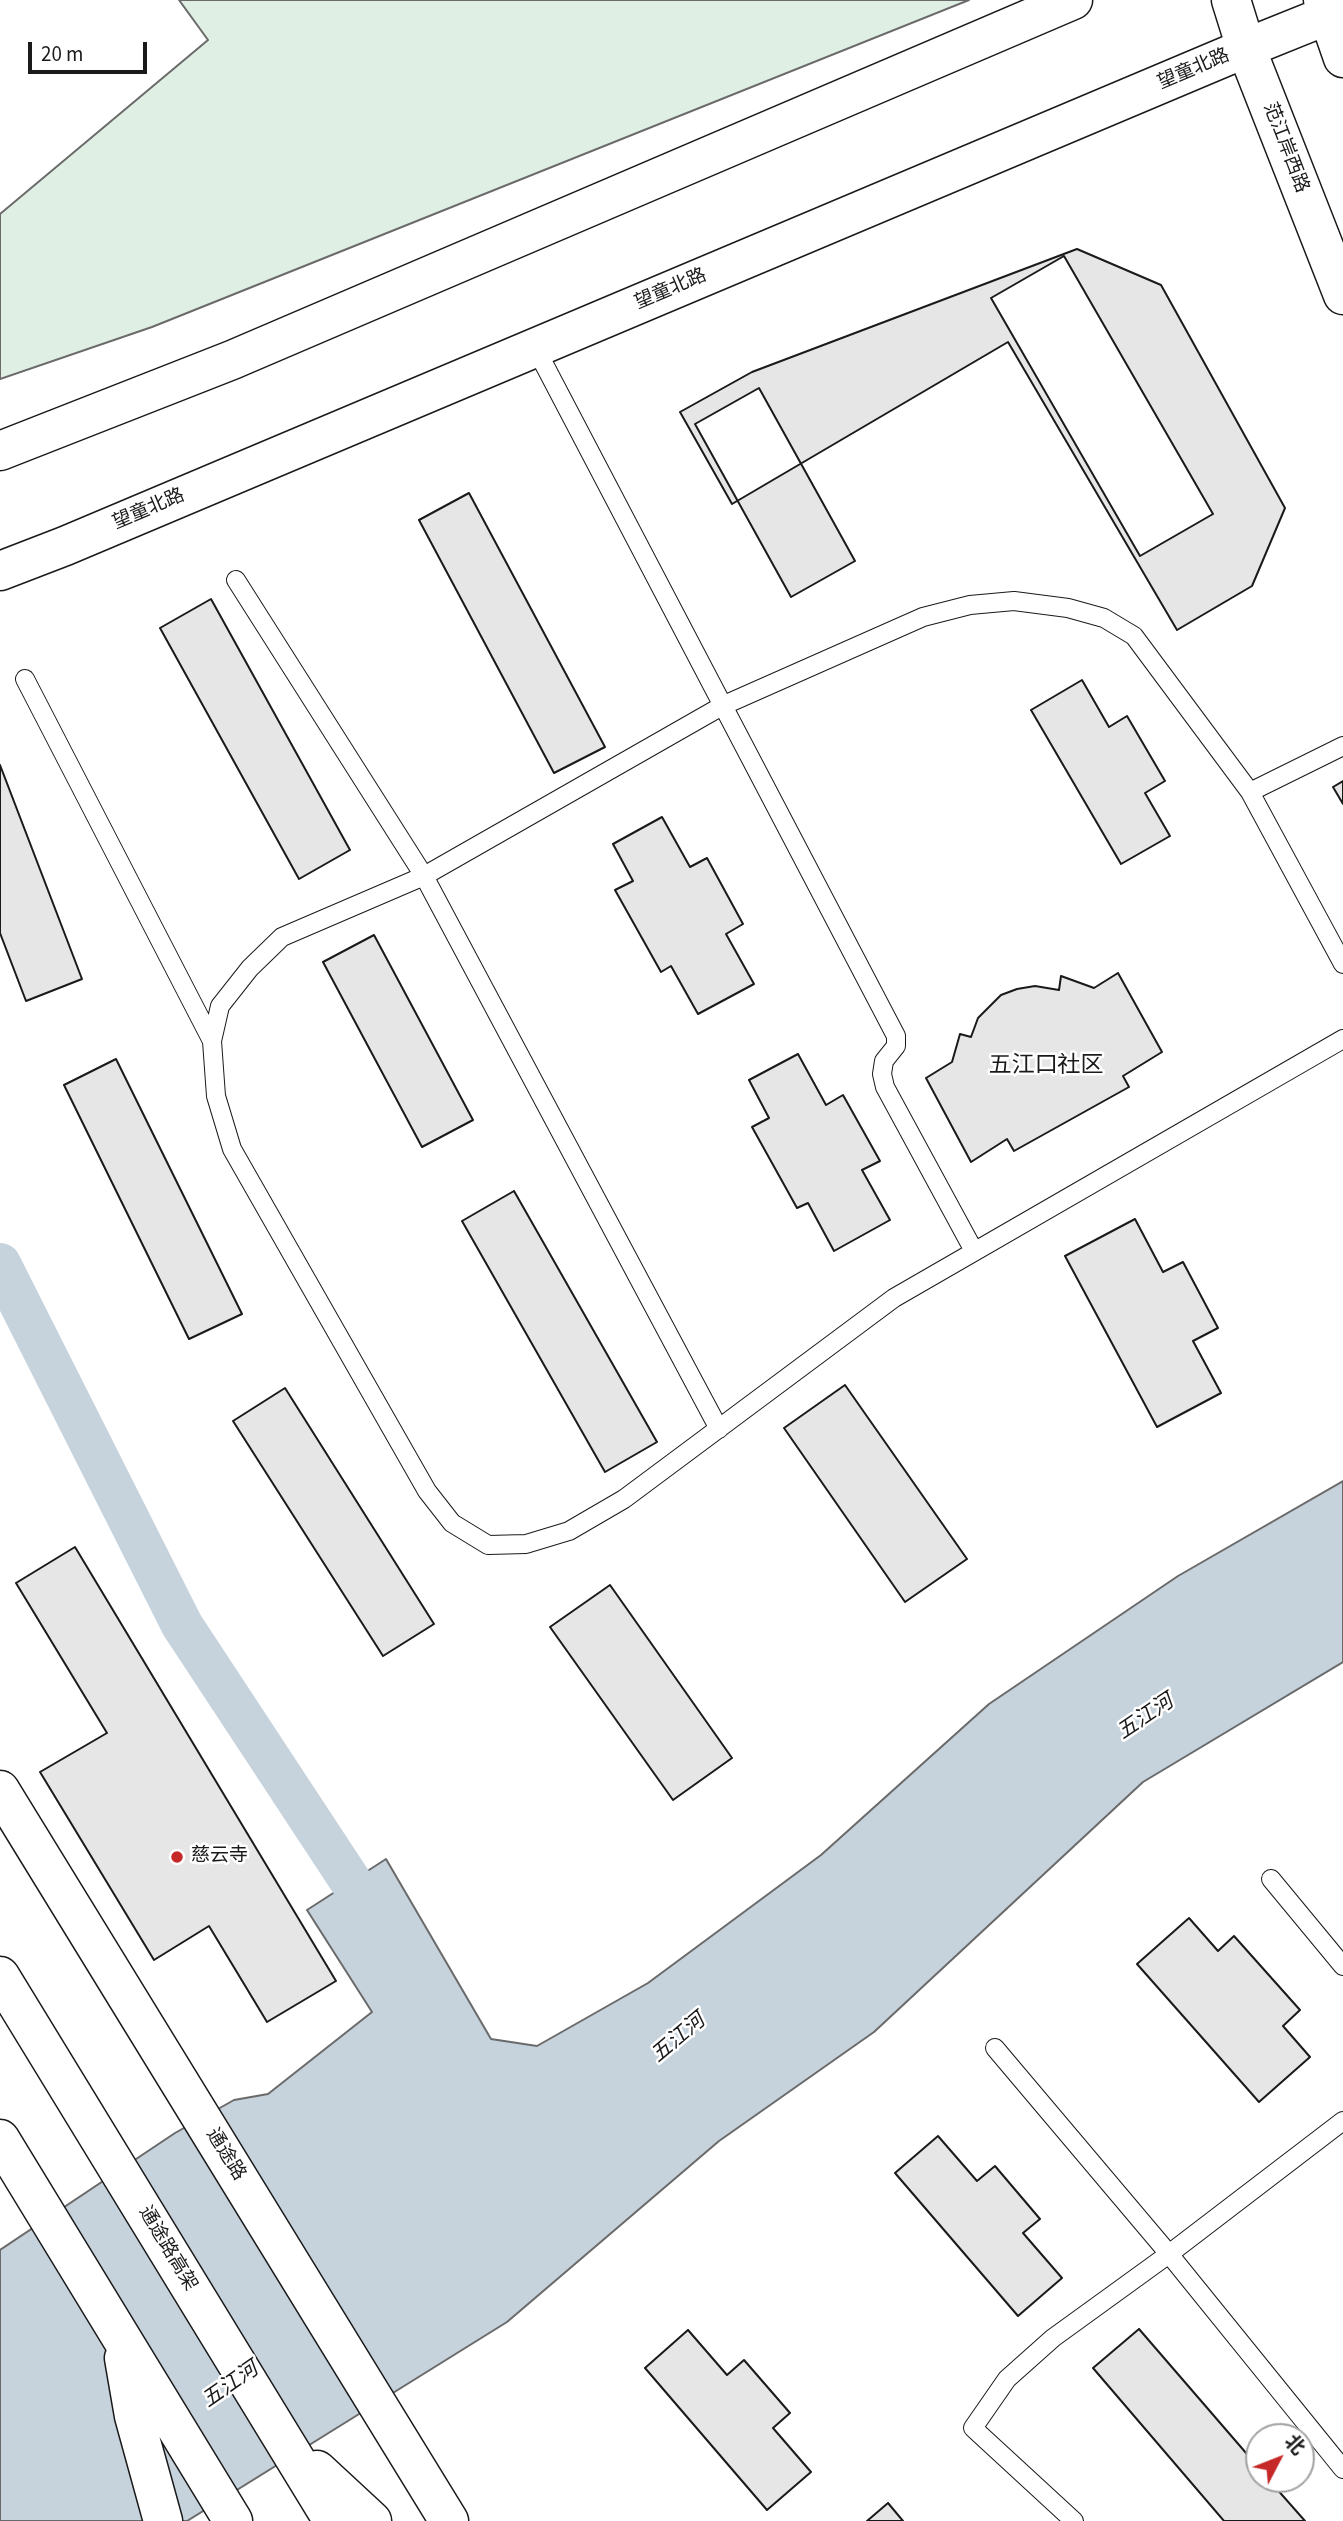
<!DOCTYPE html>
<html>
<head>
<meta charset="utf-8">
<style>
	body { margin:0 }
	#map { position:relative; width:1343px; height:2521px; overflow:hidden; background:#fff; font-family:"Source Sans 3","Noto Sans SC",sans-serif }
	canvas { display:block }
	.north { position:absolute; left:1245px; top:2423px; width:70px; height:70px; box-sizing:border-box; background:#fff; border:2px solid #a3a3a3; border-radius:50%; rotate:48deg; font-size:19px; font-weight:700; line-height:28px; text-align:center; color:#1a1a1a }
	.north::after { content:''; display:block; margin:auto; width:24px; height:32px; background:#c62828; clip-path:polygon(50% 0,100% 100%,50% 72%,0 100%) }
	.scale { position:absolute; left:28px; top:42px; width:119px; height:32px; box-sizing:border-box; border:4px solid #1a1a1a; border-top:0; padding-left:9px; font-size:21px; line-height:24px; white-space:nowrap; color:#1a1a1a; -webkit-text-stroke:5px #fff; paint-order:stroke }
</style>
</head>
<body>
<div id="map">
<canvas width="1343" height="2521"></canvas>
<div class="north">北</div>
<div class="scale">20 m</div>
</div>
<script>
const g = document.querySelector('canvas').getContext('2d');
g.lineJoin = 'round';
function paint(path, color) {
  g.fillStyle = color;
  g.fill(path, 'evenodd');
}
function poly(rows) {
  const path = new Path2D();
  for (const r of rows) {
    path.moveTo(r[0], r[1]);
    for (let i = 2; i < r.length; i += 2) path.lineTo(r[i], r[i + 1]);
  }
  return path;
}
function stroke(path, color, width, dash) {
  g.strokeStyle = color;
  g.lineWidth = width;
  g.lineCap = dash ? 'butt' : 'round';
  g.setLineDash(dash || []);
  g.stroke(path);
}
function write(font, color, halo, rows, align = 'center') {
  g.font = font + ' "Source Sans 3","Noto Sans SC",sans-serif';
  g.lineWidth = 5;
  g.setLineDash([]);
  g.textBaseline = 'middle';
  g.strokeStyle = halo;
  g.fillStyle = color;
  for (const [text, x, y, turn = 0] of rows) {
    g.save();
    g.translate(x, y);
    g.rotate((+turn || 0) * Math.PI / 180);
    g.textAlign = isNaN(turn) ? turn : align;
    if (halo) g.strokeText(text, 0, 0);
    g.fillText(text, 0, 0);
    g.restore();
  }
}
const green = poly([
	[179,0,969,0,152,327,0,379,0,214,208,40,179,0]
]);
const water = poly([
	[1343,1481,1343,1662,1143,1782,874,2032,719,2141,507,2322,187,2521,0,2521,0,2250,175,2133,234,2100,268,2094,372,2012,307,1910,386,1859,491,2039,537,2046,648,1983,821,1855,989,1704,1178,1576,1343,1481]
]);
const canal = poly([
	[0,1264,182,1625,382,1929]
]);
const building = poly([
	[1077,249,1161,285,1285,508,1252,586,1177,630,1008,342,732,504,680,412,752,372,1077,249],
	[1064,256,1213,514,1140,556,991,298,1064,256],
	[759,388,855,561,791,597,695,424,759,388],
	[469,493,605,747,554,773,419,520,469,493],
	[211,599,350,850,299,879,160,628,211,599],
	[1082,680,1109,727,1127,716,1165,781,1145,793,1170,836,1121,864,1031,710,1082,680],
	[0,765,82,979,26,1001,0,933,0,765],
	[1343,781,1343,804,1333,787,1343,781],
	[662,817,690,867,707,858,743,924,726,934,754,984,698,1014,671,966,661,972,615,890,633,881,613,844,662,817],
	[374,935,473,1120,422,1147,323,962,374,935],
	[1118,973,1162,1052,1123,1076,1129,1087,1014,1151,1007,1139,971,1162,926,1078,952,1062,960,1034,971,1037,978,1018,1001,995,1017,989,1035,986,1059,990,1061,976,1094,988,1118,973],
	[798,1054,826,1105,843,1095,880,1161,862,1170,890,1220,834,1251,808,1203,797,1208,752,1127,769,1118,749,1080,798,1054],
	[116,1059,242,1314,189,1339,64,1085,116,1059],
	[514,1191,657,1442,605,1472,462,1221,514,1191],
	[1135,1219,1163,1272,1183,1262,1218,1328,1193,1341,1221,1393,1157,1427,1065,1256,1135,1219],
	[845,1385,967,1559,905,1602,784,1428,845,1385],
	[285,1388,434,1624,383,1656,233,1421,285,1388],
	[75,1547,336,1981,267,2022,209,1926,154,1960,40,1772,107,1733,16,1583,75,1547],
	[610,1585,732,1758,673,1800,550,1627,610,1585],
	[1189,1918,1218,1951,1234,1936,1300,2010,1283,2026,1310,2057,1259,2102,1137,1964,1189,1918],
	[938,2136,977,2181,995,2166,1040,2219,1023,2233,1062,2278,1018,2316,895,2173,938,2136],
	[1139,2329,1259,2468,1259,2479,1268,2479,1305,2521,1224,2521,1093,2368,1139,2329],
	[688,2330,727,2375,744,2360,790,2413,773,2428,811,2472,767,2510,645,2368,688,2330],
	[888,2503,903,2521,867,2521,888,2503]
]);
const lane = poly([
	[535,347,896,1036,896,1046,884,1061,882,1074,885,1087,974,1251],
	[236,580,424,876,719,1429],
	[25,679,212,1041],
	[1250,792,1343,746],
	[1343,964,1250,792,1134,636,1104,618,1068,608,1014,601,970,605,923,617,722,706,424,876,282,937,250,968,220,1006,212,1041,216,1096,232,1149,427,1491,452,1523,488,1545,526,1544,569,1531,624,1499,894,1298,1343,1039],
	[1271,1879,1343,1966],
	[995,2048,1169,2254,1343,2469],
	[1074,2521,973,2428,1007,2379,1053,2338,1169,2254,1343,2121]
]);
const secondary = poly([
	[1231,0,1246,48,1343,295],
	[1323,0,1343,58],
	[0,451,232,360,1073,0],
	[0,571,65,546,1246,48,1343,9]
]);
const primary = poly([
	[0,1790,449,2521]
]);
const highway = poly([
	[0,1976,333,2521],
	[0,2139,233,2521],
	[124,2358,134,2416,163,2521],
	[317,2470,372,2521]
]);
const markers = [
	[177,1857,7,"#c62828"]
];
const streetNames = [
	["望童北路",1194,70,-23],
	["范江岸西路",1285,148,69],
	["望童北路",671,290,-23],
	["望童北路",149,510,-23],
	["通途路",225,2155,58],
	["通途路高架",167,2249,59]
];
const poiNames = [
	["慈云寺",191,1857]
];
const waterNames = [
	["五江河",1146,1718,-34],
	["五江河",679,2039,-40],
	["五江河",231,2386,-35]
];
const quarterNames = [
	["五江口社区",1046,1067]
];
paint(green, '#e0efe3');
stroke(green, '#6a6a6a', 2);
paint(water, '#c6d2dc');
stroke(water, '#6a6a6a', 2);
stroke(canal, '#c6d2dc', 42);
paint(building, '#e6e6e6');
stroke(building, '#1a1a1a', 2);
stroke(lane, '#1a1a1a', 20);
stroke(secondary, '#1a1a1a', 41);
stroke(primary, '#1a1a1a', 41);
stroke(highway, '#1a1a1a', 41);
stroke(lane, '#fff', 18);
stroke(secondary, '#fff', 38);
stroke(primary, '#fff', 38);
stroke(highway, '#fff', 38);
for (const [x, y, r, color] of markers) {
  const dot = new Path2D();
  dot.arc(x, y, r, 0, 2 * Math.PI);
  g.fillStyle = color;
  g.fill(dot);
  stroke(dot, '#fff', 2.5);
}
write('19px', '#1a1a1a', '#fff', streetNames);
write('19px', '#1a1a1a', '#fff', poiNames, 'left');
write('italic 21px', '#1a1a1a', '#fff', waterNames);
write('23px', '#1a1a1a', '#fff', quarterNames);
</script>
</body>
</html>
